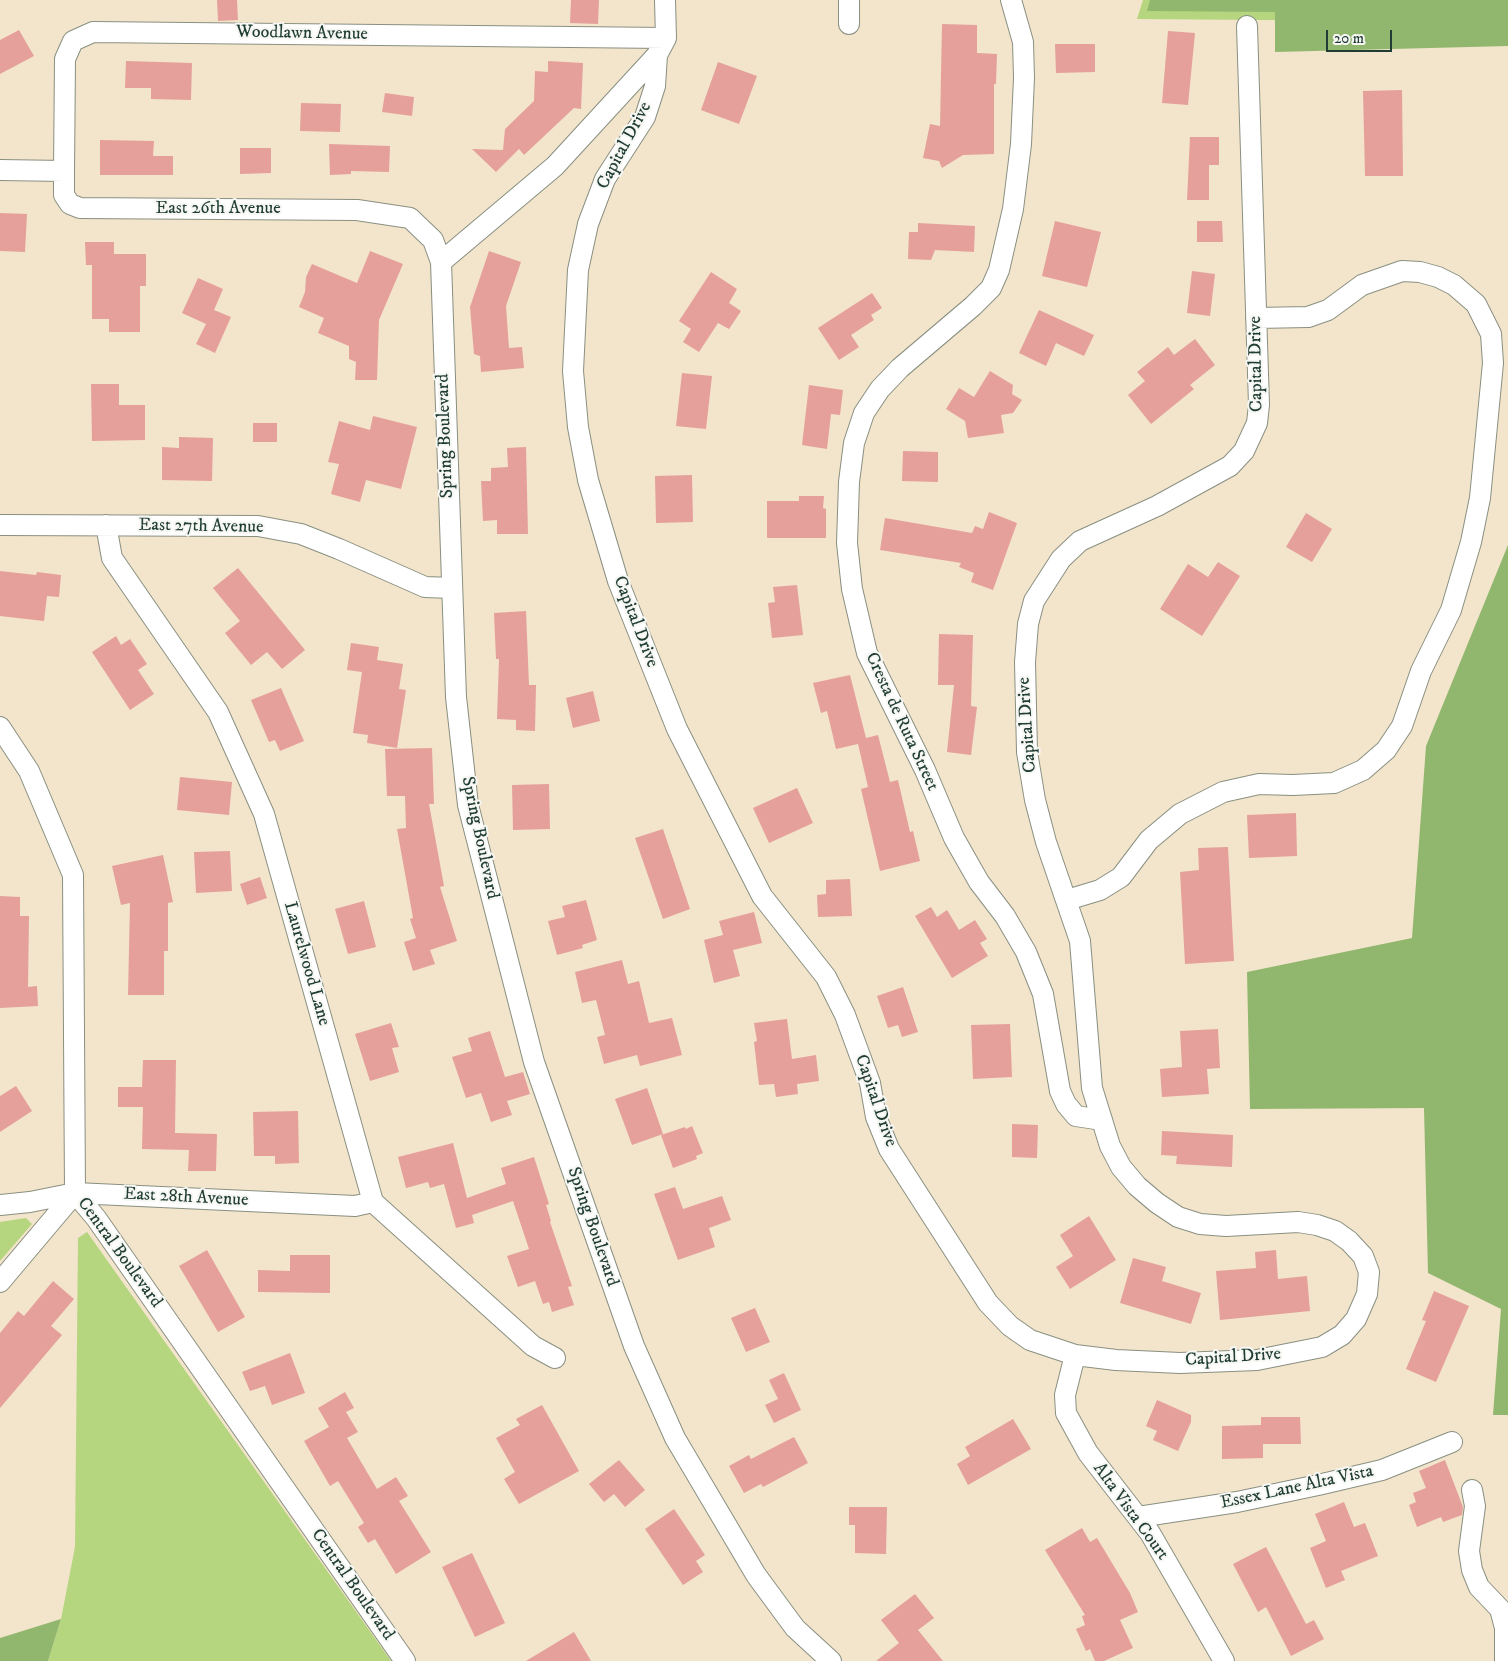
<!DOCTYPE html>
<html>
<head>
<meta charset="utf-8">
<style>
	body { margin:0 }
	#map { position:relative; width:1508px; height:1661px; overflow:hidden; background:#f3e4cc; font-family:"IM FELL DW Pica",serif }
	canvas { display:block }
	.scale { position:absolute; left:1326px; top:30px; width:66px; height:22px; box-sizing:border-box; border:2px solid #1f3d34; border-top:0; padding-left:6px; font-size:15px; line-height:18px; white-space:nowrap; color:#1f3d34; -webkit-text-stroke:4px #f6f6f2; paint-order:stroke }
</style>
</head>
<body>
<div id="map">
<canvas width="1508" height="1661"></canvas>
<div class="scale">20 m</div>
</div>
<script>
const g = document.querySelector('canvas').getContext('2d');
g.lineJoin = 'round';
function paint(path, color) {
  g.fillStyle = color;
  g.fill(path, 'evenodd');
}
function poly(rows) {
  const path = new Path2D();
  for (const r of rows) {
    path.moveTo(r[0], r[1]);
    for (let i = 2; i < r.length; i += 2) path.lineTo(r[i], r[i + 1]);
  }
  return path;
}
function stroke(path, color, width, dash) {
  g.strokeStyle = color;
  g.lineWidth = width;
  g.lineCap = dash ? 'butt' : 'round';
  g.setLineDash(dash || []);
  g.stroke(path);
}
function write(font, color, halo, rows, align = 'center') {
  g.font = font + ' "IM FELL DW Pica",serif';
  g.lineWidth = 4;
  g.setLineDash([]);
  g.textBaseline = 'middle';
  g.strokeStyle = halo;
  g.fillStyle = color;
  for (const [text, x, y, turn = 0] of rows) {
    g.save();
    g.translate(x, y);
    g.rotate((+turn || 0) * Math.PI / 180);
    g.textAlign = isNaN(turn) ? turn : align;
    if (halo) g.strokeText(text, 0, 0);
    g.fillText(text, 0, 0);
    g.restore();
  }
}
const green = poly([
	[1143,0,1508,0,1508,22,1137,19],
	[26,1218,32,1224,0,1261,0,1222],
	[87,1232,391,1661,48,1661,61,1619,75,1547,78,1238]
]);
const forest = poly([
	[1150,0,1508,0,1508,46,1275,52,1275,12,1147,11],
	[1508,545,1508,1415,1493,1415,1501,1309,1428,1273,1424,1108,1250,1109,1247,972,1412,938,1426,746],
	[61,1619,48,1661,0,1661,0,1638]
]);
const building = poly([
	[217,0,237,0,238,20,218,21],
	[571,0,599,0,598,24,570,23],
	[942,24,977,25,977,53,997,54,996,84,994,84,994,154,963,155,942,168,939,161,923,158,930,124,940,126],
	[19,30,34,56,0,74,0,40],
	[1168,31,1195,33,1188,105,1162,103],
	[1055,44,1095,44,1095,72,1056,73],
	[126,61,192,63,191,100,151,99,151,88,125,88],
	[548,61,583,63,581,109,574,108,524,155,519,149,496,172,472,149,503,150,505,129,534,101,535,71,548,72],
	[718,62,757,76,739,124,701,110],
	[1402,90,1403,176,1365,176,1363,91],
	[385,93,414,97,412,116,382,112],
	[301,103,341,104,340,132,300,131],
	[1190,137,1219,137,1219,165,1209,165,1209,200,1187,200],
	[100,140,154,141,153,156,173,156,173,175,100,175],
	[329,144,390,146,389,172,351,171,351,174,330,175],
	[240,148,271,148,271,173,240,174],
	[0,213,27,214,25,252,0,251],
	[1055,221,1101,232,1087,287,1042,276],
	[1197,221,1222,221,1223,242,1197,242],
	[918,223,975,226,974,252,935,250,931,260,908,259,909,232,918,232],
	[85,242,114,242,114,254,146,254,146,286,140,286,140,332,109,332,109,319,92,319,92,265,86,265],
	[370,251,403,264,379,320,377,380,355,380,356,362,349,359,349,346,318,333,324,318,299,307,305,292,306,277,312,264,357,283],
	[489,251,521,262,506,306,509,348,522,347,524,368,481,372,480,356,474,354,470,307],
	[1192,271,1215,274,1210,316,1187,313],
	[711,272,737,289,729,303,741,311,729,329,718,323,699,352,683,342,691,329,679,321],
	[198,278,223,289,214,310,231,317,215,353,196,344,206,324,182,313],
	[872,293,882,308,871,315,874,320,851,335,859,347,839,360,818,328],
	[1039,310,1094,335,1084,356,1056,343,1046,366,1019,353],
	[1195,339,1215,365,1190,385,1194,389,1151,424,1128,395,1145,381,1137,372,1168,347,1174,355],
	[990,371,1013,385,1012,394,1022,400,1013,413,1001,415,1004,433,968,438,965,421,946,409,959,388,974,397],
	[682,373,712,376,706,429,676,426],
	[91,384,119,384,119,405,145,405,145,440,92,441],
	[809,385,843,390,840,415,831,414,827,449,802,445],
	[373,416,417,427,401,489,366,480,360,502,331,494,339,464,328,462,339,421,370,430],
	[253,423,277,423,277,442,253,442],
	[179,437,213,438,212,481,162,480,162,447,179,448],
	[526,447,528,534,497,534,497,520,483,521,481,481,491,481,491,468,508,467,507,448],
	[903,451,938,452,938,482,902,481],
	[692,475,693,522,656,523,655,476],
	[799,496,824,496,823,508,826,509,826,538,767,538,767,501,799,501],
	[989,512,1017,523,993,590,971,582,974,573,959,567,961,563,880,550,885,518,972,533,975,526,983,529],
	[1306,513,1332,529,1312,562,1286,547],
	[1218,562,1240,576,1202,636,1160,609,1188,564,1208,577],
	[238,568,305,650,282,669,267,652,251,665,225,633,240,621,213,588],
	[0,571,36,575,37,572,61,575,59,597,47,596,44,621,0,616],
	[797,585,803,635,772,638,768,603,775,602,773,587],
	[526,611,529,685,536,685,535,731,516,730,516,720,497,719,499,659,496,659,494,613],
	[939,634,973,635,971,706,977,707,971,755,947,752,954,685,938,685],
	[116,636,121,645,130,639,147,664,138,670,154,694,130,710,92,652],
	[351,643,379,647,377,660,403,664,399,689,406,690,397,748,367,743,368,735,353,733,362,672,347,670],
	[850,675,866,738,878,735,890,782,898,780,910,832,913,831,920,861,880,871,861,789,868,787,858,744,836,749,827,711,821,713,813,683],
	[281,688,304,741,280,751,275,740,269,742,251,700],
	[593,691,600,721,573,728,566,698],
	[432,748,434,804,429,804,444,886,440,887,457,941,430,950,435,964,413,971,404,942,416,938,410,919,413,918,397,829,406,828,405,796,387,796,385,749],
	[180,777,232,782,229,815,177,810],
	[549,784,550,829,513,830,512,785],
	[797,788,813,823,769,843,753,808],
	[1296,813,1297,856,1249,858,1247,815],
	[663,829,690,909,663,919,635,838],
	[1228,847,1234,961,1185,964,1180,872,1199,870,1198,848],
	[230,851,232,891,196,893,194,852],
	[163,855,173,902,168,903,168,951,164,951,164,995,128,995,130,903,121,905,112,866],
	[260,877,267,898,247,905,240,884],
	[850,879,852,916,818,917,817,895,826,894,826,880],
	[0,896,20,897,20,916,29,916,28,987,37,986,38,1006,0,1008],
	[586,900,597,940,582,945,583,948,557,955,548,921,565,917,562,906],
	[364,901,376,947,348,954,335,909],
	[931,907,937,917,947,910,959,930,975,920,987,939,980,943,988,956,952,978,915,916],
	[754,912,762,943,733,950,740,976,714,983,704,940,723,935,719,921],
	[622,960,628,984,639,981,649,1023,672,1018,682,1055,640,1066,637,1055,604,1064,597,1037,605,1035,596,1000,582,1003,575,972],
	[903,987,918,1032,902,1037,898,1025,888,1028,877,996],
	[787,1019,792,1059,816,1055,819,1081,797,1084,798,1094,776,1097,774,1084,759,1085,754,1042,757,1041,754,1023],
	[391,1023,399,1047,392,1048,399,1072,370,1081,355,1034],
	[1010,1024,1012,1077,973,1079,971,1025],
	[1218,1029,1220,1068,1207,1069,1209,1094,1162,1097,1160,1069,1182,1067,1180,1031],
	[490,1031,505,1077,523,1072,530,1094,507,1101,512,1115,491,1122,481,1093,466,1098,452,1057,472,1051,468,1038],
	[143,1060,176,1060,175,1133,217,1134,216,1171,188,1171,189,1150,142,1149,143,1107,118,1107,118,1087,142,1087],
	[16,1086,32,1111,0,1132,0,1096],
	[647,1088,663,1134,632,1145,615,1099],
	[298,1111,299,1163,275,1164,275,1156,254,1156,253,1112],
	[1012,1124,1038,1125,1037,1158,1012,1157],
	[692,1126,703,1153,696,1156,697,1159,673,1168,661,1135,685,1127,686,1129],
	[1162,1131,1233,1135,1232,1167,1176,1164,1177,1156,1161,1155],
	[453,1143,467,1198,506,1184,501,1168,534,1157,549,1204,546,1205,551,1221,550,1222,572,1286,568,1287,574,1305,552,1312,549,1302,543,1304,535,1281,518,1287,507,1256,529,1249,513,1201,472,1215,474,1223,456,1228,444,1184,430,1188,428,1182,406,1188,398,1157],
	[675,1187,683,1209,722,1196,731,1220,709,1228,715,1247,678,1260,654,1194],
	[1089,1216,1116,1260,1070,1289,1056,1267,1073,1256,1060,1235],
	[207,1250,245,1317,218,1332,179,1266],
	[1276,1250,1278,1279,1307,1276,1310,1311,1220,1320,1216,1271,1256,1268,1255,1252],
	[290,1255,330,1255,330,1293,258,1292,258,1270,290,1271],
	[1133,1258,1166,1267,1162,1281,1201,1293,1191,1324,1120,1303],
	[53,1281,74,1299,51,1326,62,1335,0,1408,0,1333,18,1311,24,1316],
	[1434,1291,1469,1306,1436,1382,1406,1369,1426,1321,1422,1320],
	[755,1308,770,1342,746,1352,731,1318],
	[290,1353,305,1393,272,1405,265,1386,250,1391,242,1372],
	[784,1373,801,1410,774,1423,765,1405,778,1399,769,1380],
	[345,1392,354,1408,346,1412,358,1432,347,1438,377,1489,396,1477,408,1496,399,1501,431,1552,396,1574,375,1539,368,1543,358,1527,364,1523,338,1481,330,1486,304,1441,329,1427,318,1408],
	[1157,1400,1191,1415,1191,1422,1178,1451,1153,1440,1157,1431,1146,1426],
	[542,1405,579,1471,519,1504,504,1479,515,1472,496,1438,520,1425,516,1419],
	[1261,1417,1300,1417,1301,1444,1263,1444,1263,1458,1222,1459,1222,1426,1261,1425],
	[1013,1419,1031,1449,968,1485,957,1464,970,1456,965,1447],
	[794,1437,808,1463,763,1487,761,1484,744,1493,729,1466,749,1455,751,1459],
	[619,1460,645,1490,625,1507,614,1494,604,1502,589,1484],
	[1445,1460,1463,1507,1462,1515,1443,1522,1441,1517,1417,1527,1409,1505,1416,1502,1413,1493,1426,1488,1419,1471],
	[1344,1502,1354,1527,1365,1523,1378,1556,1341,1571,1345,1580,1326,1588,1310,1548,1326,1541,1315,1514],
	[849,1507,887,1507,886,1554,855,1553,855,1525,849,1525],
	[674,1509,705,1555,696,1561,703,1572,683,1585,645,1529],
	[1082,1528,1090,1542,1097,1538,1130,1593,1138,1612,1120,1620,1133,1648,1104,1661,1095,1661,1090,1649,1086,1651,1076,1629,1085,1625,1082,1616,1085,1615,1045,1550],
	[1266,1547,1306,1624,1314,1620,1324,1639,1291,1656,1266,1607,1258,1612,1233,1564],
	[472,1553,505,1623,475,1637,442,1567],
	[915,1594,934,1618,918,1630,943,1661,876,1661,899,1643,881,1620],
	[574,1632,591,1661,526,1661]
]);
const minor = poly([
	[665,0,666,38,657,55,555,166,441,262,456,697,468,805,534,1062,634,1346,675,1438,756,1575,795,1628,831,1661],
	[849,0,849,24],
	[1011,0,1023,42,1024,78,1021,144,1013,209,999,270,991,288,973,306,900,368,880,389,864,413,854,443,849,482,847,543,852,589,867,653,925,770,954,838,979,882,1005,916,1026,952,1043,994,1060,1091,1066,1104,1076,1116,1102,1120],
	[657,55,655,86,645,117,605,179,588,224,578,270,573,371,578,427,588,480,618,581,677,729,762,896,826,977,845,1015,870,1083,876,1117,889,1149,988,1303,1010,1326,1030,1340,1075,1355,1116,1360,1180,1363,1257,1360,1322,1347,1342,1335,1356,1319,1367,1294,1369,1272,1363,1256,1349,1241,1335,1231,1317,1225,1298,1222,1226,1226,1200,1224,1178,1217,1157,1203,1137,1186,1121,1167,1110,1146,1092,1088,1080,941,1046,842,1035,800,1027,752,1025,662,1028,624,1034,601,1061,559,1080,541,1157,506,1230,466,1244,451,1257,423,1259,405,1247,26],
	[0,170,64,171,64,195,70,204,80,208,357,210,410,218,433,240,441,262],
	[64,171,65,59,73,41,93,32,666,38],
	[0,525,258,526,301,534,339,549,425,587,452,588],
	[106,525,112,558,218,712,264,814,373,1202,533,1346,555,1358],
	[0,727,29,771,73,875,75,1193,96,1218,405,1661],
	[1067,900,1100,890,1121,877,1149,840,1180,814,1223,792,1259,784,1293,785,1334,783,1363,770,1386,750,1402,726,1421,671,1451,610,1471,542,1480,498,1493,363,1491,334,1476,304,1454,285,1438,277,1420,272,1402,271,1362,285,1328,310,1308,317,1256,318],
	[0,1205,30,1202,75,1193,355,1206,373,1202],
	[0,1282,75,1193],
	[1075,1355,1065,1395,1066,1413,1088,1453,1150,1533,1224,1661],
	[1472,1490,1475,1506,1469,1551,1472,1570,1479,1587,1500,1609,1505,1628,1505,1661],
	[1138,1517,1237,1502,1318,1485,1382,1470,1452,1442]
]);
const streetNames = [
	["Woodlawn Avenue",302,34,1],
	["Capital Drive",625,146,-62],
	["East 26th Avenue",218,209],
	["Capital Drive",1257,364,-91],
	["Spring Boulevard",446,436,-92],
	["East 27th Avenue",201,527,1],
	["Capital Drive",635,622,69],
	["Cresta de Ruta Street",901,722,65],
	["Capital Drive",1028,725,-94],
	["Spring Boulevard",479,838,78],
	["Laurelwood Lane",306,964,74],
	["Capital Drive",875,1101,71],
	["East 28th Avenue",186,1198,3],
	["Spring Boulevard",592,1227,71],
	["Central Boulevard",119,1253,54],
	["Capital Drive",1233,1358,-4],
	["Essex Lane Alta Vista",1297,1488,-12],
	["Alta Vista Court",1130,1512,54],
	["Central Boulevard",352,1585,55]
];
paint(green, '#b5d67e');
paint(forest, '#90b76d');
paint(building, '#e5a09c');
stroke(minor, '#899080', 22);
stroke(minor, '#fff', 20);
write('18px', '#1f3d34', '#f6f6f2', streetNames);
</script>
</body>
</html>
